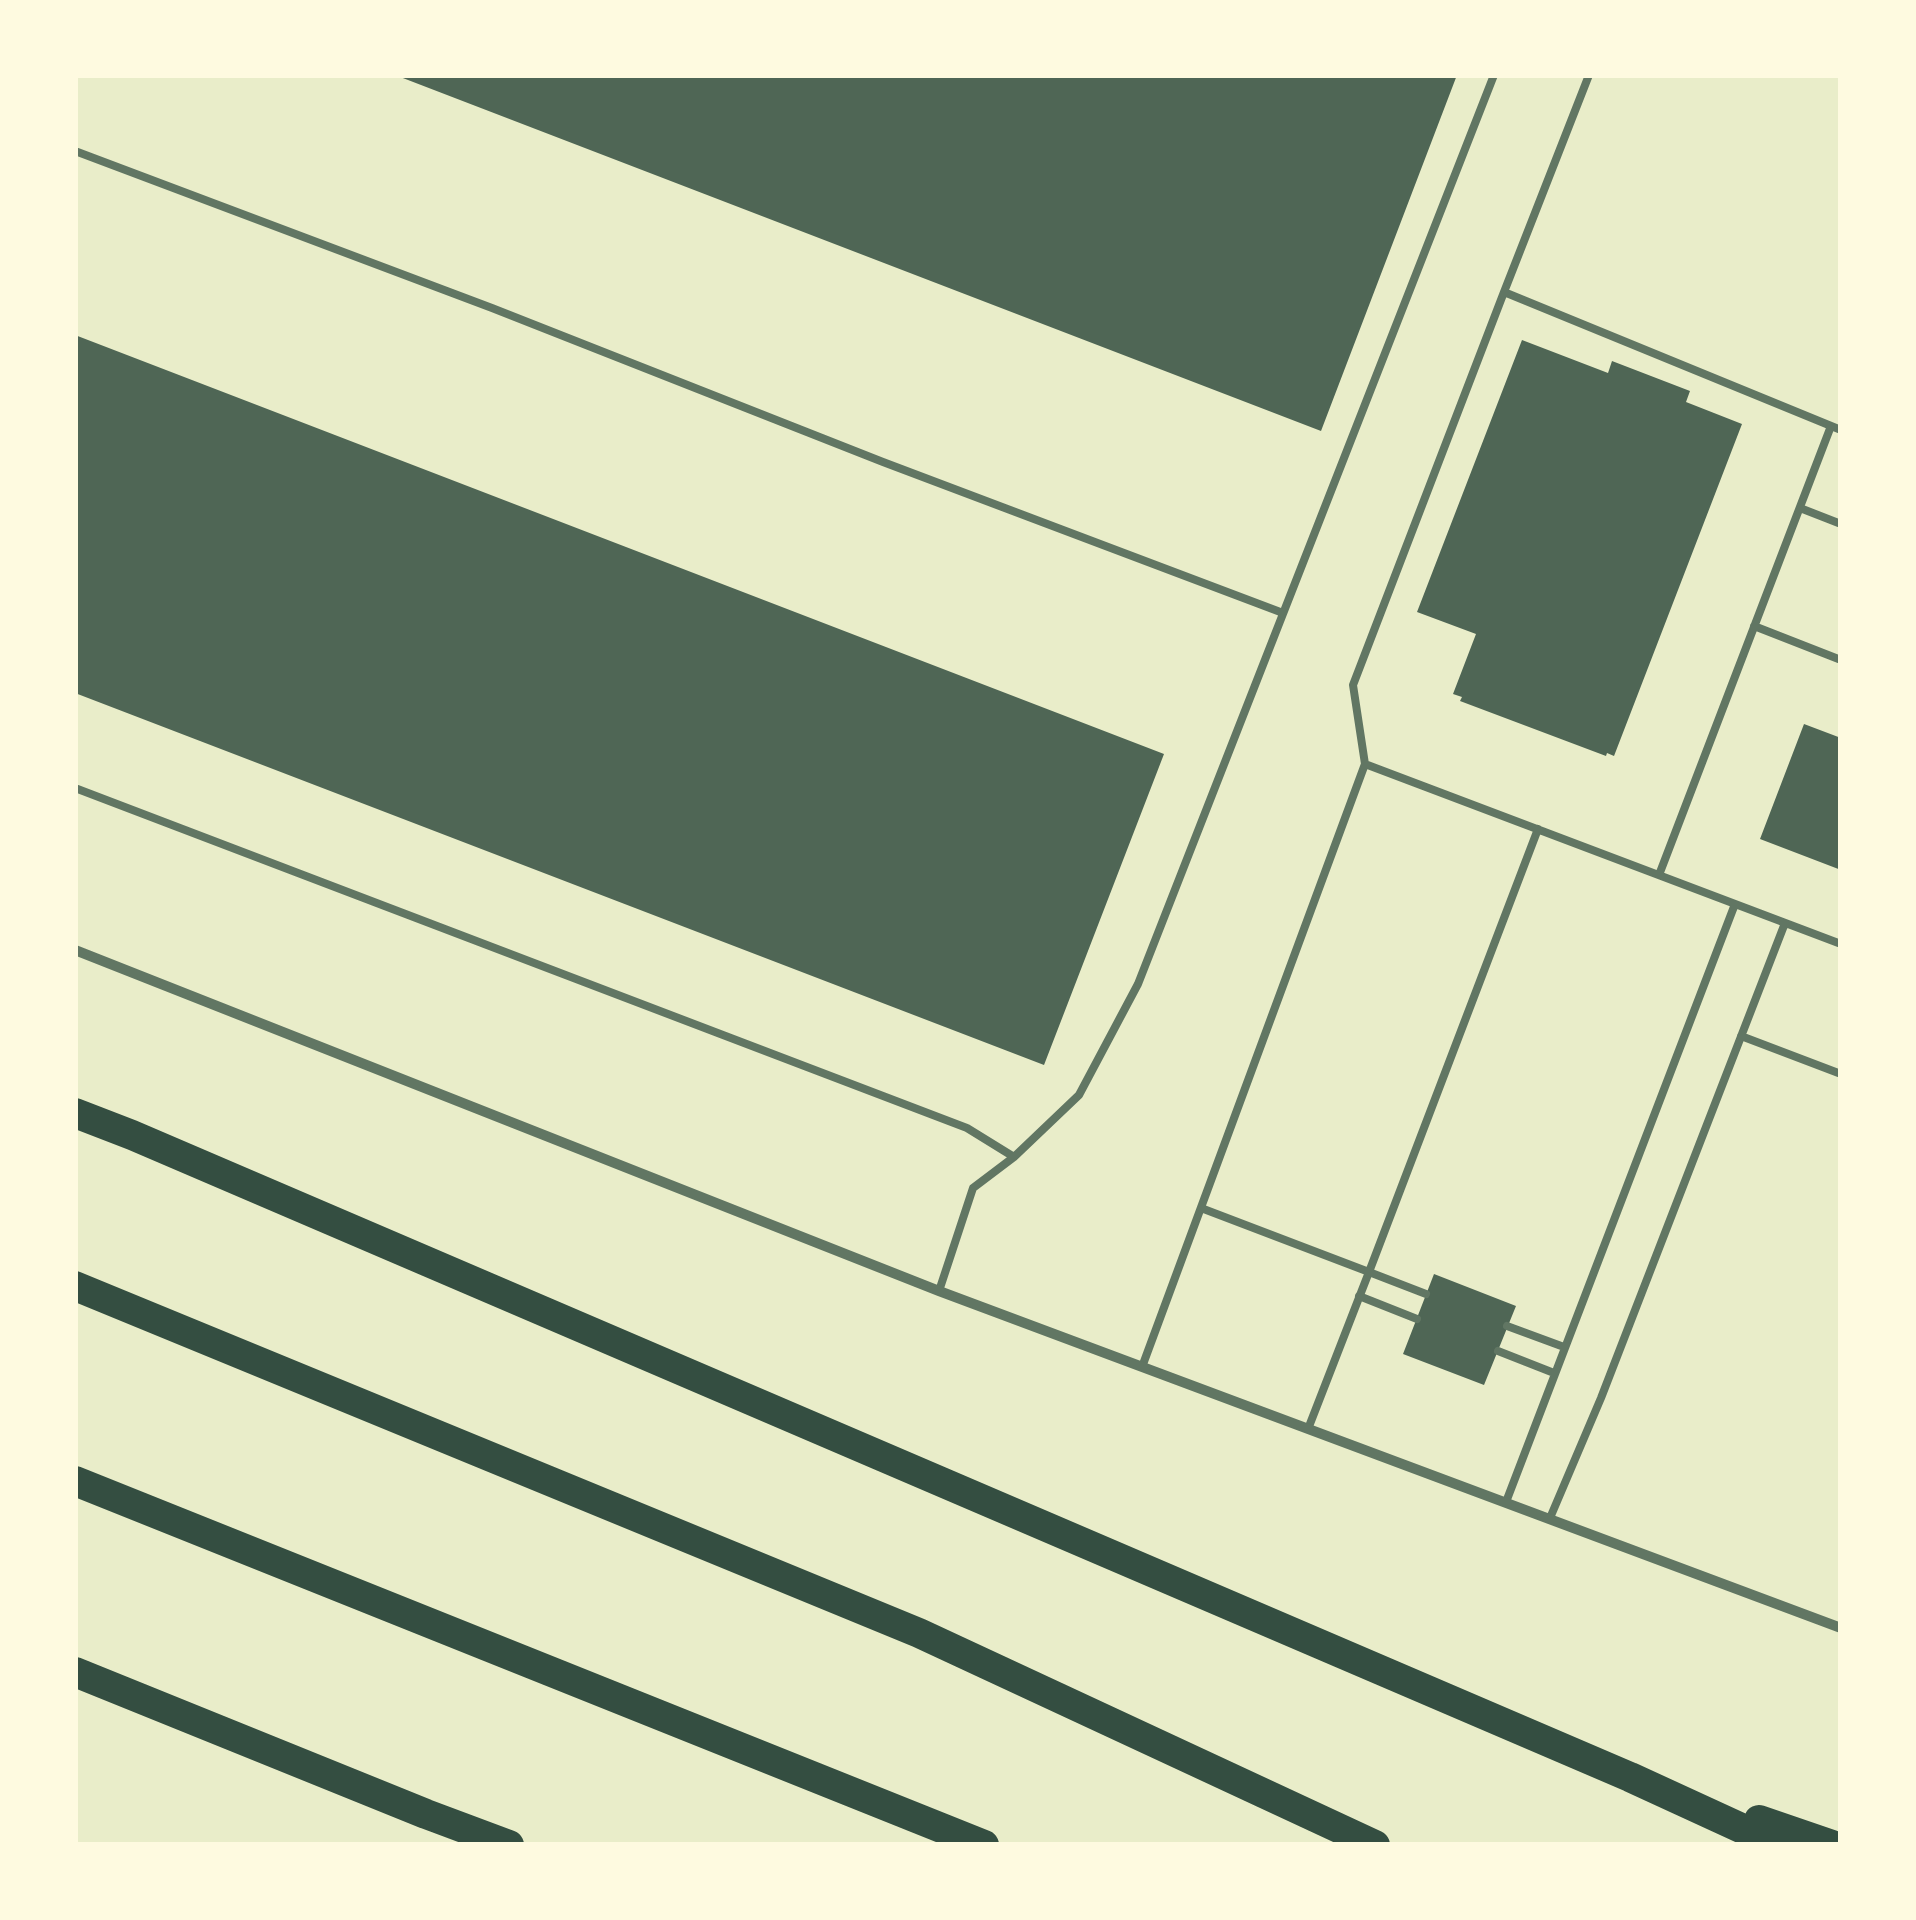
<!DOCTYPE html>
<html>
<head>
<meta charset="utf-8">
<style>
	body { margin:0 }
	#map { position:relative; width:1916px; height:1920px; overflow:hidden; background:#e9edc9; font-family:"Open Sans",sans-serif }
	canvas { display:block }
	.frame { position:absolute; inset:0; border:78px solid #fefae0; pointer-events:none }
</style>
</head>
<body>
<div id="map">
<canvas width="1916" height="1920"></canvas>
<div class="frame"></div>
</div>
<script>
const g = document.querySelector('canvas').getContext('2d');
g.lineJoin = 'round';
function paint(path, color) {
  g.fillStyle = color;
  g.fill(path, 'evenodd');
}
function poly(rows) {
  const path = new Path2D();
  for (const r of rows) {
    path.moveTo(r[0], r[1]);
    for (let i = 2; i < r.length; i += 2) path.lineTo(r[i], r[i + 1]);
  }
  return path;
}
function stroke(path, color, width, dash) {
  g.strokeStyle = color;
  g.lineWidth = width;
  g.lineCap = dash ? 'butt' : 'round';
  g.setLineDash(dash || []);
  g.stroke(path);
}
const building = poly([
	[395,75,1457,75,1321,431],
	[75,335,1164,754,1044,1065,75,693],
	[1522,340,1608,373,1612,361,1690,391,1686,402,1742,424,1614,756,1607,753,1606,756,1460,701,1462,697,1453,694,1476,634,1417,612],
	[1804,724,1841,738,1841,870,1760,839],
	[1434,1274,1516,1306,1484,1385,1403,1354]
]);
const service = poly([
	[75,151,492,308,883,462,1283,613],
	[1504,292,1589,75],
	[1800,508,1841,524],
	[1754,626,1841,660],
	[1365,764,1353,685,1504,292,1841,430],
	[75,788,967,1128,1014,1157],
	[1659,875,1831,426],
	[1741,1036,1841,1074],
	[1201,1208,1369,1272,1308,1429],
	[939,1291,973,1188,1014,1157,1079,1095,1138,984,1494,75],
	[1426,1294,1369,1272,1538,829],
	[1359,1296,1417,1319],
	[1507,1326,1564,1347],
	[1498,1351,1554,1373],
	[1142,1367,1365,764,1841,944],
	[1506,1502,1735,904],
	[1550,1518,1601,1398,1785,923]
]);
const minor = poly([
	[75,950,939,1291,1841,1628]
]);
const motorway = poly([
	[75,1113,132,1135,1630,1777,1778,1845],
	[75,1286,919,1633,1375,1845],
	[75,1481,984,1845],
	[75,1672,426,1814,509,1845],
	[1759,1820,1832,1845]
]);
paint(building, '#4f6655');
stroke(service, '#617663', 8);
stroke(minor, '#617663', 10);
stroke(motorway, '#344e41', 30);
</script>
</body>
</html>
